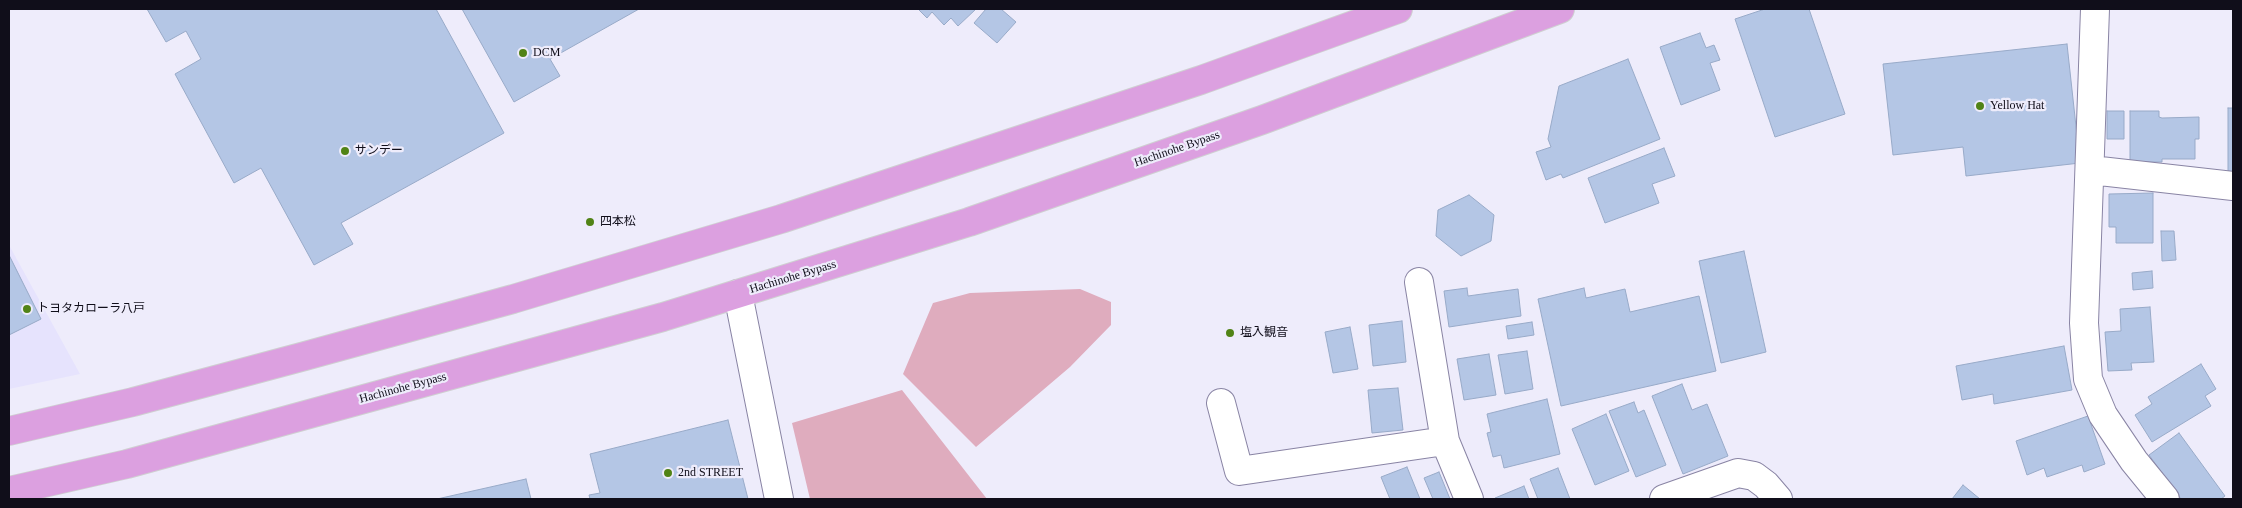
<!DOCTYPE html>
<html>
<head>
<meta charset="utf-8">
<style>
	body { margin:0 }
	#map { position:relative; width:2242px; height:508px; overflow:hidden; background:#eeecfb; font-family:"Times New Roman",serif }
	canvas { display:block }
	.frame { position:absolute; inset:0; border:10px solid #100e1a; pointer-events:none }
</style>
</head>
<body>
<div id="map">
<canvas width="2242" height="508"></canvas>
<div class="frame"></div>
</div>
<script>
const g = document.querySelector('canvas').getContext('2d');
g.lineJoin = 'round';
function paint(path, color) {
  g.fillStyle = color;
  g.fill(path, 'evenodd');
}
function poly(rows) {
  const path = new Path2D();
  for (const r of rows) {
    path.moveTo(r[0], r[1]);
    for (let i = 2; i < r.length; i += 2) path.lineTo(r[i], r[i + 1]);
  }
  return path;
}
function stroke(path, color, width, dash) {
  g.strokeStyle = color;
  g.lineWidth = width;
  g.lineCap = dash ? 'butt' : 'round';
  g.setLineDash(dash || []);
  g.stroke(path);
}
function write(font, color, halo, rows, align = 'center') {
  g.font = font + ' "Times New Roman","Noto Sans JP",serif';
  g.lineWidth = 4.5;
  g.setLineDash([]);
  g.textBaseline = 'middle';
  g.strokeStyle = halo;
  g.fillStyle = color;
  for (const [text, x, y, turn = 0] of rows) {
    g.save();
    g.translate(x, y);
    g.rotate((+turn || 0) * Math.PI / 180);
    g.textAlign = isNaN(turn) ? turn : align;
    if (halo) g.strokeText(text, 0, 0);
    g.fillText(text, 0, 0);
    g.restore();
  }
}
const built = poly([
	[9,245,80,374,9,389]
]);
const green = poly([
	[1080,289,1111,302,1111,325,1070,367,976,447,903,374,933,303,970,293],
	[902,390,987,499,810,499,792,423]
]);
const building = poly([
	[147,9,436,9,504,133,341,223,353,244,314,265,261,168,234,183,175,74,201,59,186,31,166,42,147,9],
	[462,9,639,9,550,59,560,76,514,102,462,9],
	[918,9,976,9,958,26,951,18,944,25,932,12,927,18,918,9],
	[986,9,1001,9,1016,22,997,43,974,23,986,9],
	[1765,9,1809,9,1845,114,1775,137,1735,19,1765,9],
	[1700,33,1706,48,1714,45,1720,60,1710,63,1720,90,1681,105,1660,47,1700,33],
	[2067,44,2080,163,1966,176,1963,147,1893,155,1883,64,2067,44],
	[1628,59,1660,139,1563,178,1561,174,1546,180,1536,152,1551,147,1548,139,1559,86,1628,59],
	[2228,108,2233,108,2233,172,2228,171,2228,108],
	[2107,111,2124,111,2124,139,2107,139,2107,111],
	[2130,111,2159,111,2159,117,2162,118,2199,117,2199,139,2195,139,2195,159,2162,159,2162,162,2130,162,2130,111],
	[1664,148,1675,176,1652,184,1659,203,1605,223,1588,178,1664,148],
	[2153,193,2153,243,2116,243,2116,227,2109,227,2109,194,2153,193],
	[1469,195,1494,215,1491,241,1461,256,1436,236,1438,210,1469,195],
	[2161,231,2174,231,2176,260,2162,261,2161,231],
	[1744,251,1766,352,1721,363,1699,261,1744,251],
	[9,255,41,319,9,335,9,255],
	[2152,271,2153,288,2133,290,2132,273,2152,271],
	[1467,288,1468,296,1518,289,1521,316,1449,327,1444,291,1467,288],
	[1584,288,1586,298,1625,289,1630,312,1699,296,1716,371,1561,406,1538,299,1584,288],
	[2150,307,2154,362,2131,363,2132,370,2108,371,2105,332,2121,331,2120,309,2150,307],
	[1402,321,1406,362,1373,366,1369,325,1402,321],
	[1532,322,1534,335,1508,339,1506,326,1532,322],
	[1350,327,1358,369,1333,373,1325,332,1350,327],
	[2064,346,2072,390,1994,404,1993,394,1962,400,1956,366,2064,346],
	[1527,351,1533,389,1505,394,1498,355,1527,351],
	[1489,354,1496,395,1464,400,1457,359,1489,354],
	[2201,364,2216,389,2205,396,2211,406,2152,442,2135,415,2152,404,2148,397,2201,364],
	[1682,384,1692,410,1707,404,1728,456,1683,474,1652,396,1682,384],
	[1398,388,1403,430,1372,433,1368,390,1398,388],
	[1547,399,1560,454,1504,468,1501,455,1493,457,1487,433,1491,432,1487,414,1547,399],
	[1634,402,1638,413,1644,410,1666,465,1636,477,1609,411,1634,402],
	[1606,414,1629,471,1595,485,1572,429,1606,414],
	[2088,416,2105,464,2084,472,2082,465,2047,477,2044,468,2027,475,2016,441,2088,416],
	[728,420,748,499,590,499,589,495,600,493,590,454,728,420],
	[2179,433,2225,496,2221,499,2181,499,2149,455,2179,433],
	[1407,467,1420,499,1390,499,1381,477,1407,467],
	[1558,468,1570,499,1538,499,1530,479,1558,468],
	[1439,472,1450,499,1433,499,1424,478,1439,472],
	[526,479,531,499,437,499,526,479],
	[1963,485,1980,499,1952,499,1963,485],
	[1524,486,1529,499,1496,499,1495,498,1524,486]
]);
const minor = poly([
	[2095,9,2084,323,2088,379,2103,415,2134,461,2165,499],
	[2091,170,2233,186],
	[1419,282,1445,441,1469,499],
	[738,294,779,499],
	[1221,403,1239,471,1445,441],
	[1664,499,1738,473,1754,476,1766,485,1778,499]
]);
const highway = poly([
	[9,431,133,402,305,356,513,299,781,219,1201,80,1398,9],
	[9,491,127,464,663,317,969,222,1262,120,1560,9]
]);
const markers = [
	[523,53,5,"#518316"],
	[1980,106,5,"#518316"],
	[345,151,5,"#518316"],
	[590,222,5,"#518316"],
	[27,309,5,"#518316"],
	[1230,333,5,"#518316"],
	[668,473,5,"#518316"]
];
const poiNames = [
	["DCM",533,53],
	["Yellow Hat",1990,106],
	["サンデー",355,151],
	["四本松",600,222],
	["トヨタカローラ八戸",37,309],
	["塩入観音",1240,333],
	["2nd STREET",678,473]
];
const streetNames = [
	["Hachinohe Bypass",1177,149,-19],
	["Hachinohe Bypass",793,277,-17],
	["Hachinohe Bypass",403,388,-15]
];
paint(built, '#e6e3fd');
paint(green, '#dfacbe');
paint(building, '#b4c6e5');
stroke(building, '#98aac8', 1);
stroke(minor, '#8984a4', 30);
stroke(highway, '#cfcfd1', 30);
stroke(minor, '#fff', 28);
stroke(highway, '#dca0e0', 28);
for (const [x, y, r, color] of markers) {
  const dot = new Path2D();
  dot.arc(x, y, r, 0, 2 * Math.PI);
  g.fillStyle = color;
  g.fill(dot);
  stroke(dot, '#eeecfb', 2);
}
write('12px', '#100e1a', '#eeecfb', poiNames, 'left');
write('12px', '#100e1a', '#eeecfb', streetNames);
</script>
</body>
</html>
